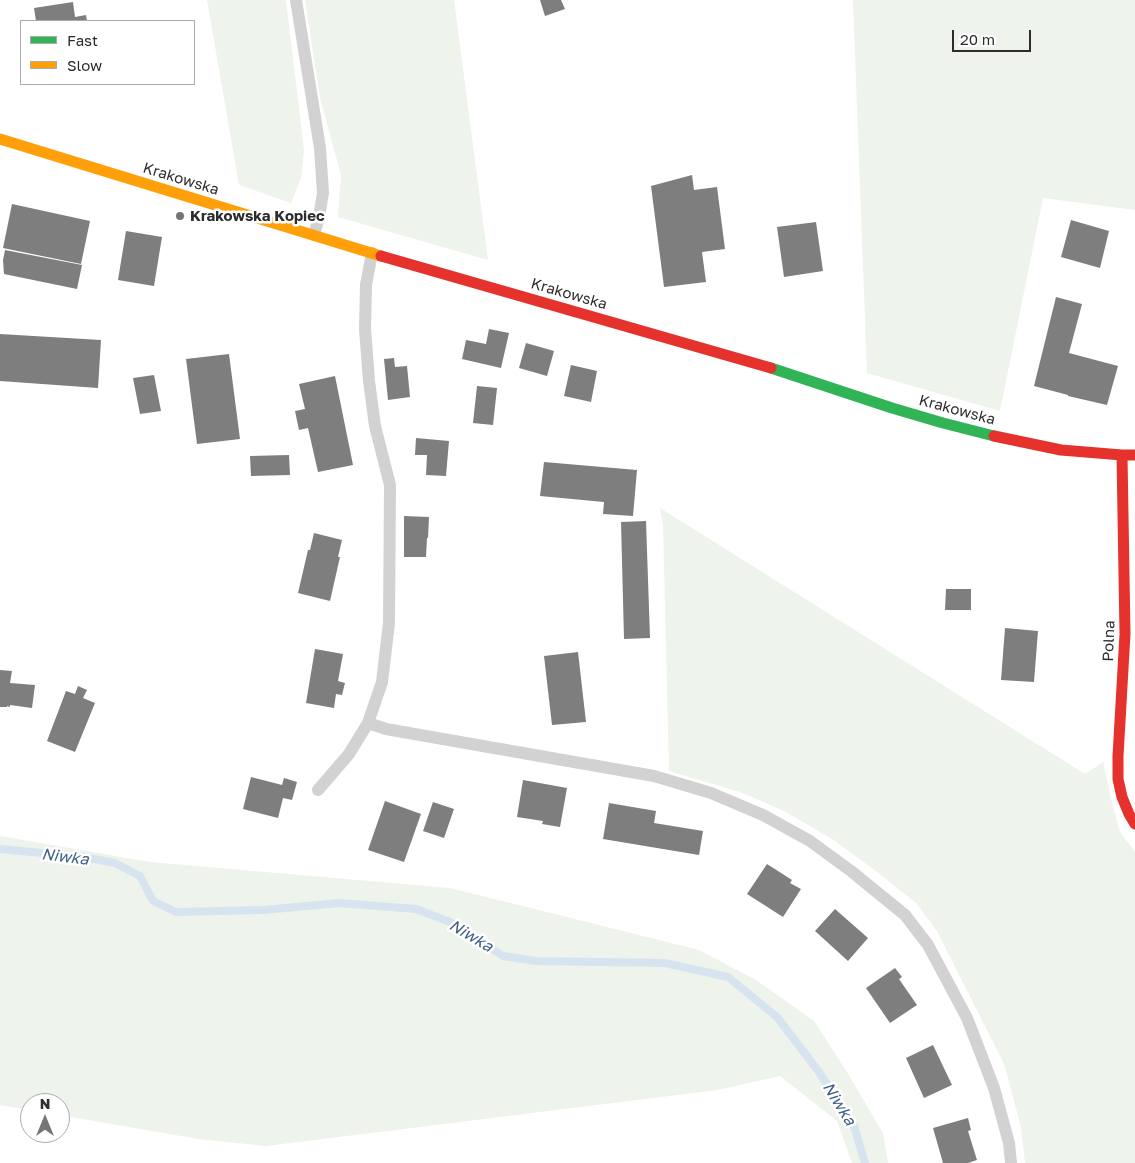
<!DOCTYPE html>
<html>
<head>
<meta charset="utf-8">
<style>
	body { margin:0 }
	#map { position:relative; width:1135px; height:1163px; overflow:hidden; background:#fff; font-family:"Golos Text",sans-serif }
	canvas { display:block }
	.legend { position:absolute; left:20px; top:20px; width:175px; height:65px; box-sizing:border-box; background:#fff; border:1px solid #ababab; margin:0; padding:6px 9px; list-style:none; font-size:15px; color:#2d2d2d }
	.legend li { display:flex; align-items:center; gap:10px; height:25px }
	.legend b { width:25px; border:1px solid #ababab }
	.north { position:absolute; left:20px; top:1093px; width:50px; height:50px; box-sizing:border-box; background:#fff; border:1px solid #ababab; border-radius:50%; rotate:0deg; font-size:14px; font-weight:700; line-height:20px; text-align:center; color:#2d2d2d }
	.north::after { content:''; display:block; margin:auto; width:18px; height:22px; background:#767676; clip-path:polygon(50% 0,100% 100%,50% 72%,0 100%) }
	.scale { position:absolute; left:952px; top:30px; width:79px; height:22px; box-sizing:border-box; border:2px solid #2d2d2d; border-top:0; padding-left:6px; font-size:15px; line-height:18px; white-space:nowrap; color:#2d2d2d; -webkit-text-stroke:4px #fff; paint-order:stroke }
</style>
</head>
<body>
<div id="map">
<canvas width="1135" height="1163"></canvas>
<ul class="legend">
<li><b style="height:6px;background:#30b455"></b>Fast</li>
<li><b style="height:6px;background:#ff9f0a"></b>Slow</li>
</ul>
<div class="north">N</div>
<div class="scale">20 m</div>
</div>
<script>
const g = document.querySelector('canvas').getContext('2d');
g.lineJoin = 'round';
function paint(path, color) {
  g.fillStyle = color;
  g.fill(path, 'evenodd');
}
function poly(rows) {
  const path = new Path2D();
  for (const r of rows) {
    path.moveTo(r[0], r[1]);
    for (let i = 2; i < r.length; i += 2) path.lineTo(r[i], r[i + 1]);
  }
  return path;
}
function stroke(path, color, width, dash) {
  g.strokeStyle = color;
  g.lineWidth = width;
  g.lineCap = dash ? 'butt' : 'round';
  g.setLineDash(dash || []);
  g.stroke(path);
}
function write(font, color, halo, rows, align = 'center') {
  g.font = font + ' "Golos Text",sans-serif';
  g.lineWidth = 5;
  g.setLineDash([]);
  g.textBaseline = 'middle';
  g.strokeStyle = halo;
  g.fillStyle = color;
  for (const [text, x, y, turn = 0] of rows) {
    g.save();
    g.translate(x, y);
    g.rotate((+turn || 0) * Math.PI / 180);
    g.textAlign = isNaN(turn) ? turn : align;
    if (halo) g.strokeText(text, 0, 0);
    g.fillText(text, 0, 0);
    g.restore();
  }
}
const green = poly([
	[207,0,286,0,304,150,301,178,291,203,239,185],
	[305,0,454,0,488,260,338,217,341,175,320,98],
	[853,0,1135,0,1135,210,1043,198,1000,411,867,373],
	[660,508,1085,774,1103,762,1111,799,1120,832,1135,852,1135,1163,1025,1163,1021,1127,1004,1064,937,931,916,903,876,871,832,839,784,811,743,793,669,771,663,525],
	[0,836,150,862,450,888,699,950,756,980,814,1021,847,1072,883,1133,888,1163,852,1163,837,1121,780,1076,718,1090,266,1146,198,1139,60,1115,60,1103,30,1103,30,1110,0,1105]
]);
const stream = poly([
	[0,849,83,857,115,863,140,876,153,901,176,912,264,910,339,903,416,909,455,924,503,956,536,961,665,963,728,977,777,1017,819,1072,854,1126,865,1163]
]);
const building = poly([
	[540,0,561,0,565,9,545,16],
	[73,2,75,17,86,15,87,21,36,21,34,8],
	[692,175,694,190,717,187,725,249,702,252,706,282,664,287,651,186],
	[12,204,90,221,81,264,3,248],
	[1071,220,1109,231,1100,268,1061,257],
	[816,222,823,271,784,277,777,227],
	[126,231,162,237,154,286,118,280],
	[5,250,82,265,77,289,4,274,3,260],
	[1056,297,1082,304,1069,353,1118,366,1107,405,1068,396,1068,395,1034,386],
	[489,329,509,333,501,368,462,359,466,340,486,344],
	[0,334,101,340,98,388,0,381],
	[526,343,554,351,547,376,519,368],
	[229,354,240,439,197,444,186,359],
	[394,358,395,367,407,366,410,397,388,400,384,359],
	[571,365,597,371,591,402,564,396],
	[154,375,161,411,140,414,133,378],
	[335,376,353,465,318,472,308,428,299,430,295,411,305,409,299,384],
	[477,386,497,388,493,425,473,423],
	[416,438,449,441,446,476,426,475,427,455,415,455],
	[289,455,290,475,251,476,250,456],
	[544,462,637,470,633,516,603,514,604,502,540,496],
	[404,516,429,517,428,538,427,538,426,557,404,557],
	[646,521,650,638,624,639,621,522],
	[314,533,342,540,338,557,340,557,330,601,298,593,308,550,310,550],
	[946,589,971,589,971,610,945,610],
	[1005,628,1038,631,1034,682,1001,680],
	[315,649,343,654,338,681,345,683,342,695,336,694,334,708,306,703],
	[578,652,586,722,552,725,544,656],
	[0,670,12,671,10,683,35,685,32,708,10,705,10,707,7,706,7,707,0,707],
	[78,686,87,690,83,698,95,703,75,752,47,741,66,691,75,694],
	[251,777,282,785,284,778,297,782,292,800,283,798,278,818,243,809],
	[523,780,567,788,560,827,542,824,543,821,517,817],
	[385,801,421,814,404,862,368,850],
	[433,802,454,809,444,838,423,831],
	[609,803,656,811,654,823,703,831,699,855,603,839],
	[767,864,792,880,790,883,801,889,783,917,747,894],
	[835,909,868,938,848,961,815,931],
	[895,968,902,977,899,979,917,1005,890,1023,866,988],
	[933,1045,952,1085,924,1098,906,1058],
	[968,1118,971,1130,968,1131,977,1160,968,1163,943,1163,933,1128]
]);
const lane = poly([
	[296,0,320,148,323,193,319,217,314,235],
	[368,723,386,729,654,776,711,793,763,815,810,841,851,871,905,915,928,945,967,1018,994,1088,1009,1143,1011,1163],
	[318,790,349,754,368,723,382,682,389,623,390,485,375,426,369,381,365,329,366,285,372,253]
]);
const fast = poly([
	[771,368,892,408,943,423,994,436]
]);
const slow = poly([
	[0,139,381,256]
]);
const jam = poly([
	[381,256,771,368],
	[994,436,1061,450,1122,455,1135,455],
	[1122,455,1125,634,1118,756,1118,779,1122,797,1129,814,1135,824]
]);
const markers = [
	[180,216,5,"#767676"]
];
const streetNames = [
	["Krakowska",181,179,17],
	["Krakowska",569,294,16],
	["Krakowska",957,410,15],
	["Polna",1109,641,-88]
];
const poiNames = [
	["Krakowska Kopiec",190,216]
];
const waterNames = [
	["Niwka",65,857,7],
	["Niwka",471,936,31],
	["Niwka",839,1104,58]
];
paint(green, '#eef3eb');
stroke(stream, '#d8e3f0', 8);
paint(building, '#7e7e7e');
stroke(lane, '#d2d2d2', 12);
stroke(fast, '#30b455', 11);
stroke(slow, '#ff9f0a', 11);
stroke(jam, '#e5322d', 11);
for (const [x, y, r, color] of markers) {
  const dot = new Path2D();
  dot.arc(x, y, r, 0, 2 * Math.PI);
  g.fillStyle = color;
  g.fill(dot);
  stroke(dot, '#fff', 2);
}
write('15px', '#2d2d2d', '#fff', streetNames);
write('bold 15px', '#2d2d2d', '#fff', poiNames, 'left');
write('italic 16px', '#3f618a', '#fff', waterNames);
</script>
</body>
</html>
